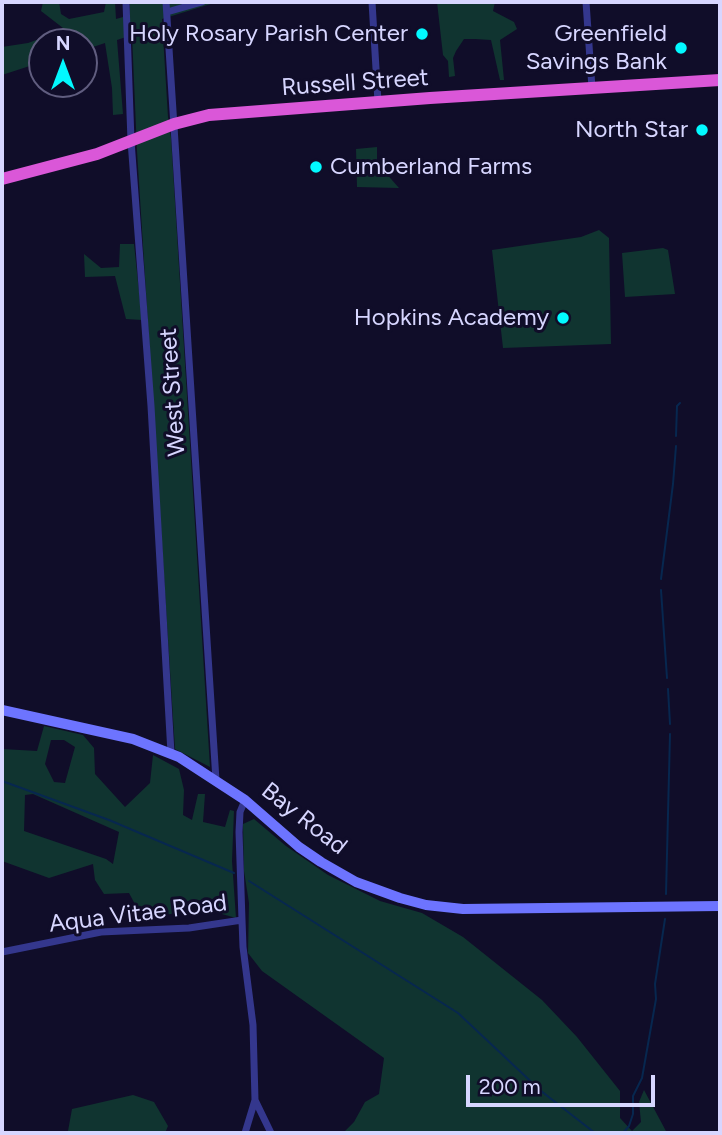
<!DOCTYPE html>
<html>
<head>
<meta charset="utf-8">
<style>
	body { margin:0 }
	#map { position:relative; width:722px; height:1135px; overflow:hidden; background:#100d29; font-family:Figtree,sans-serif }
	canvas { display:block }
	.frame { position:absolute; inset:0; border:4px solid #d7d6ff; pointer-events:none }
	.north { position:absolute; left:28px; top:28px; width:70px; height:70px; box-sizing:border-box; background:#100d29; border:2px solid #605d7f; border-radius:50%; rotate:0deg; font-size:19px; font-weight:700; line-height:28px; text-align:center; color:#d7d6ff }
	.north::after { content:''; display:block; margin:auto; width:24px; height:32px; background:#02f9ff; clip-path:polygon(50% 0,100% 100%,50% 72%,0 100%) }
	.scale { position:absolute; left:466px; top:1075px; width:189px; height:32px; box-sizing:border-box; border:4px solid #d7d6ff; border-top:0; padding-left:9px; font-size:21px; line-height:24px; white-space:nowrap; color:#d7d6ff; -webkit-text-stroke:5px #100d29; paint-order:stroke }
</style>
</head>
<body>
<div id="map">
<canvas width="722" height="1135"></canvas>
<div class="frame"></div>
<div class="north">N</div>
<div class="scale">200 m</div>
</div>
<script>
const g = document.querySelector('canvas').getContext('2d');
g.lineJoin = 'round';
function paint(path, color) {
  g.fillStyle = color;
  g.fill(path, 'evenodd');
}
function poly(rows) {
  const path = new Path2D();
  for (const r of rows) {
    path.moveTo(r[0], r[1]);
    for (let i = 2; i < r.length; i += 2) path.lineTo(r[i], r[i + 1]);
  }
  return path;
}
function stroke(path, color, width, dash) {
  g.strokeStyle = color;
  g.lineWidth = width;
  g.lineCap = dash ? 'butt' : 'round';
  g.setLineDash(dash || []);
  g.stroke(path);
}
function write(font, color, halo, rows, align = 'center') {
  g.font = font + ' Figtree,sans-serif';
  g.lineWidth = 6;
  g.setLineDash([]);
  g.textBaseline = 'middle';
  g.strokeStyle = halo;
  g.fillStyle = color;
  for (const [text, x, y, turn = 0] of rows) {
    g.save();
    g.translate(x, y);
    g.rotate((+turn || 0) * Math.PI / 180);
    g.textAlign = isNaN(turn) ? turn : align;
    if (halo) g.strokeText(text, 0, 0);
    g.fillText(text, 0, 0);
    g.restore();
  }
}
const green = poly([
	[43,2,59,2,61,14,69,19,104,12,106,2,115,2,116,19,130,15,130,2,217,2,162,19,168,117,171,138,210,767,175,749,137,151,132,35,117,40,123,114,113,115,112,88,105,43,84,50,84,42,42,42,42,62,2,75,2,47,28,43,59,32,63,28,41,11],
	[437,2,495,2,493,11,514,22,517,29,500,40,504,80,500,80,491,40,475,39,464,39,456,51,453,58,455,76,449,77,448,61,443,55],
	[377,147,377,163,399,188,357,187,356,149],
	[599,230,609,238,611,344,503,348,492,250,581,237],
	[120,244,134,244,142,320,126,319,115,276,85,277,84,254,101,268,119,267],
	[663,248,668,250,675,294,625,297,622,253],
	[44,726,83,735,94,748,95,774,125,807,150,783,153,755,179,769,184,790,183,815,192,820,198,794,205,794,203,822,225,827,230,810,234,811,232,861,236,918,222,914,214,899,181,902,176,913,143,919,129,893,104,894,95,880,93,864,49,878,2,861,2,749,37,751],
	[51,740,64,740,75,747,65,783,54,782,45,764],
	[33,794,119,832,113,864,106,859,24,831,25,795],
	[254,819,286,846,328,875,380,901,422,913,463,937,542,1000,577,1037,620,1091,620,1118,632,1131,641,1122,639,1102,644,1090,667,1133,343,1133,354,1122,365,1102,379,1094,384,1058,262,971,248,953,249,903,244,871,243,824],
	[133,1095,154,1102,168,1126,165,1133,70,1133,68,1131,72,1109]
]);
const stream = poly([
	[676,436,677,406,680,403],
	[661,579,673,484,676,446],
	[661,590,667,678],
	[668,689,670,724],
	[2,781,109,820,234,873],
	[249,881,458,1013,541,1091,595,1133],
	[666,894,670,734],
	[623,1133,629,1126,633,1114,633,1096,642,1078,656,999,655,984,665,919]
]);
const minor = poly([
	[126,2,131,141,151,406,171,753],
	[166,2,216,780],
	[372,2,378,102],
	[586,2,592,88],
	[167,12,202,2],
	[242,920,243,947,253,1025,255,1100,271,1133],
	[2,952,101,932,189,928,242,920,239,832,240,812,245,800],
	[245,1133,255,1100]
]);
const secondary = poly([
	[2,710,133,739,179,757,245,800,299,847,321,862,356,882,400,898,426,905,463,909,720,906]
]);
const trunk = poly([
	[2,179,97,154,174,124,209,115,430,98,720,80]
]);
const markers = [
	[422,34,7,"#02f9ff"],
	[681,48,7,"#02f9ff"],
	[702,130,7,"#02f9ff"],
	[316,167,7,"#02f9ff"],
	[563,318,7,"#02f9ff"]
];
const poiNames = [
	["Holy Rosary Parish Center",408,34],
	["Greenfield",667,34],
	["Savings Bank",667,62],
	["North Star",688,130],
	["Cumberland Farms",330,167,"left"],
	["Hopkins Academy",549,318]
];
const streetNames = [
	["Russell Street",355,83,-4],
	["West Street",173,392,-94],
	["Bay Road",304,819,38],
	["Aqua Vitae Road",138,914,-7]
];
paint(green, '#103430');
stroke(stream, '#07274f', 2);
stroke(minor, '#34378d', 7);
stroke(secondary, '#6d74ff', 10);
stroke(trunk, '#da57d8', 12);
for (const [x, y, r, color] of markers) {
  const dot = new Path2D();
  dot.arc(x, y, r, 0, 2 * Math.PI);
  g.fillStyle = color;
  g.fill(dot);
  stroke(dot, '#100d29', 2.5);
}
write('24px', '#d7d6ff', '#100d29', poiNames, 'right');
write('24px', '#d7d6ff', '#100d29', streetNames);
</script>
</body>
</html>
